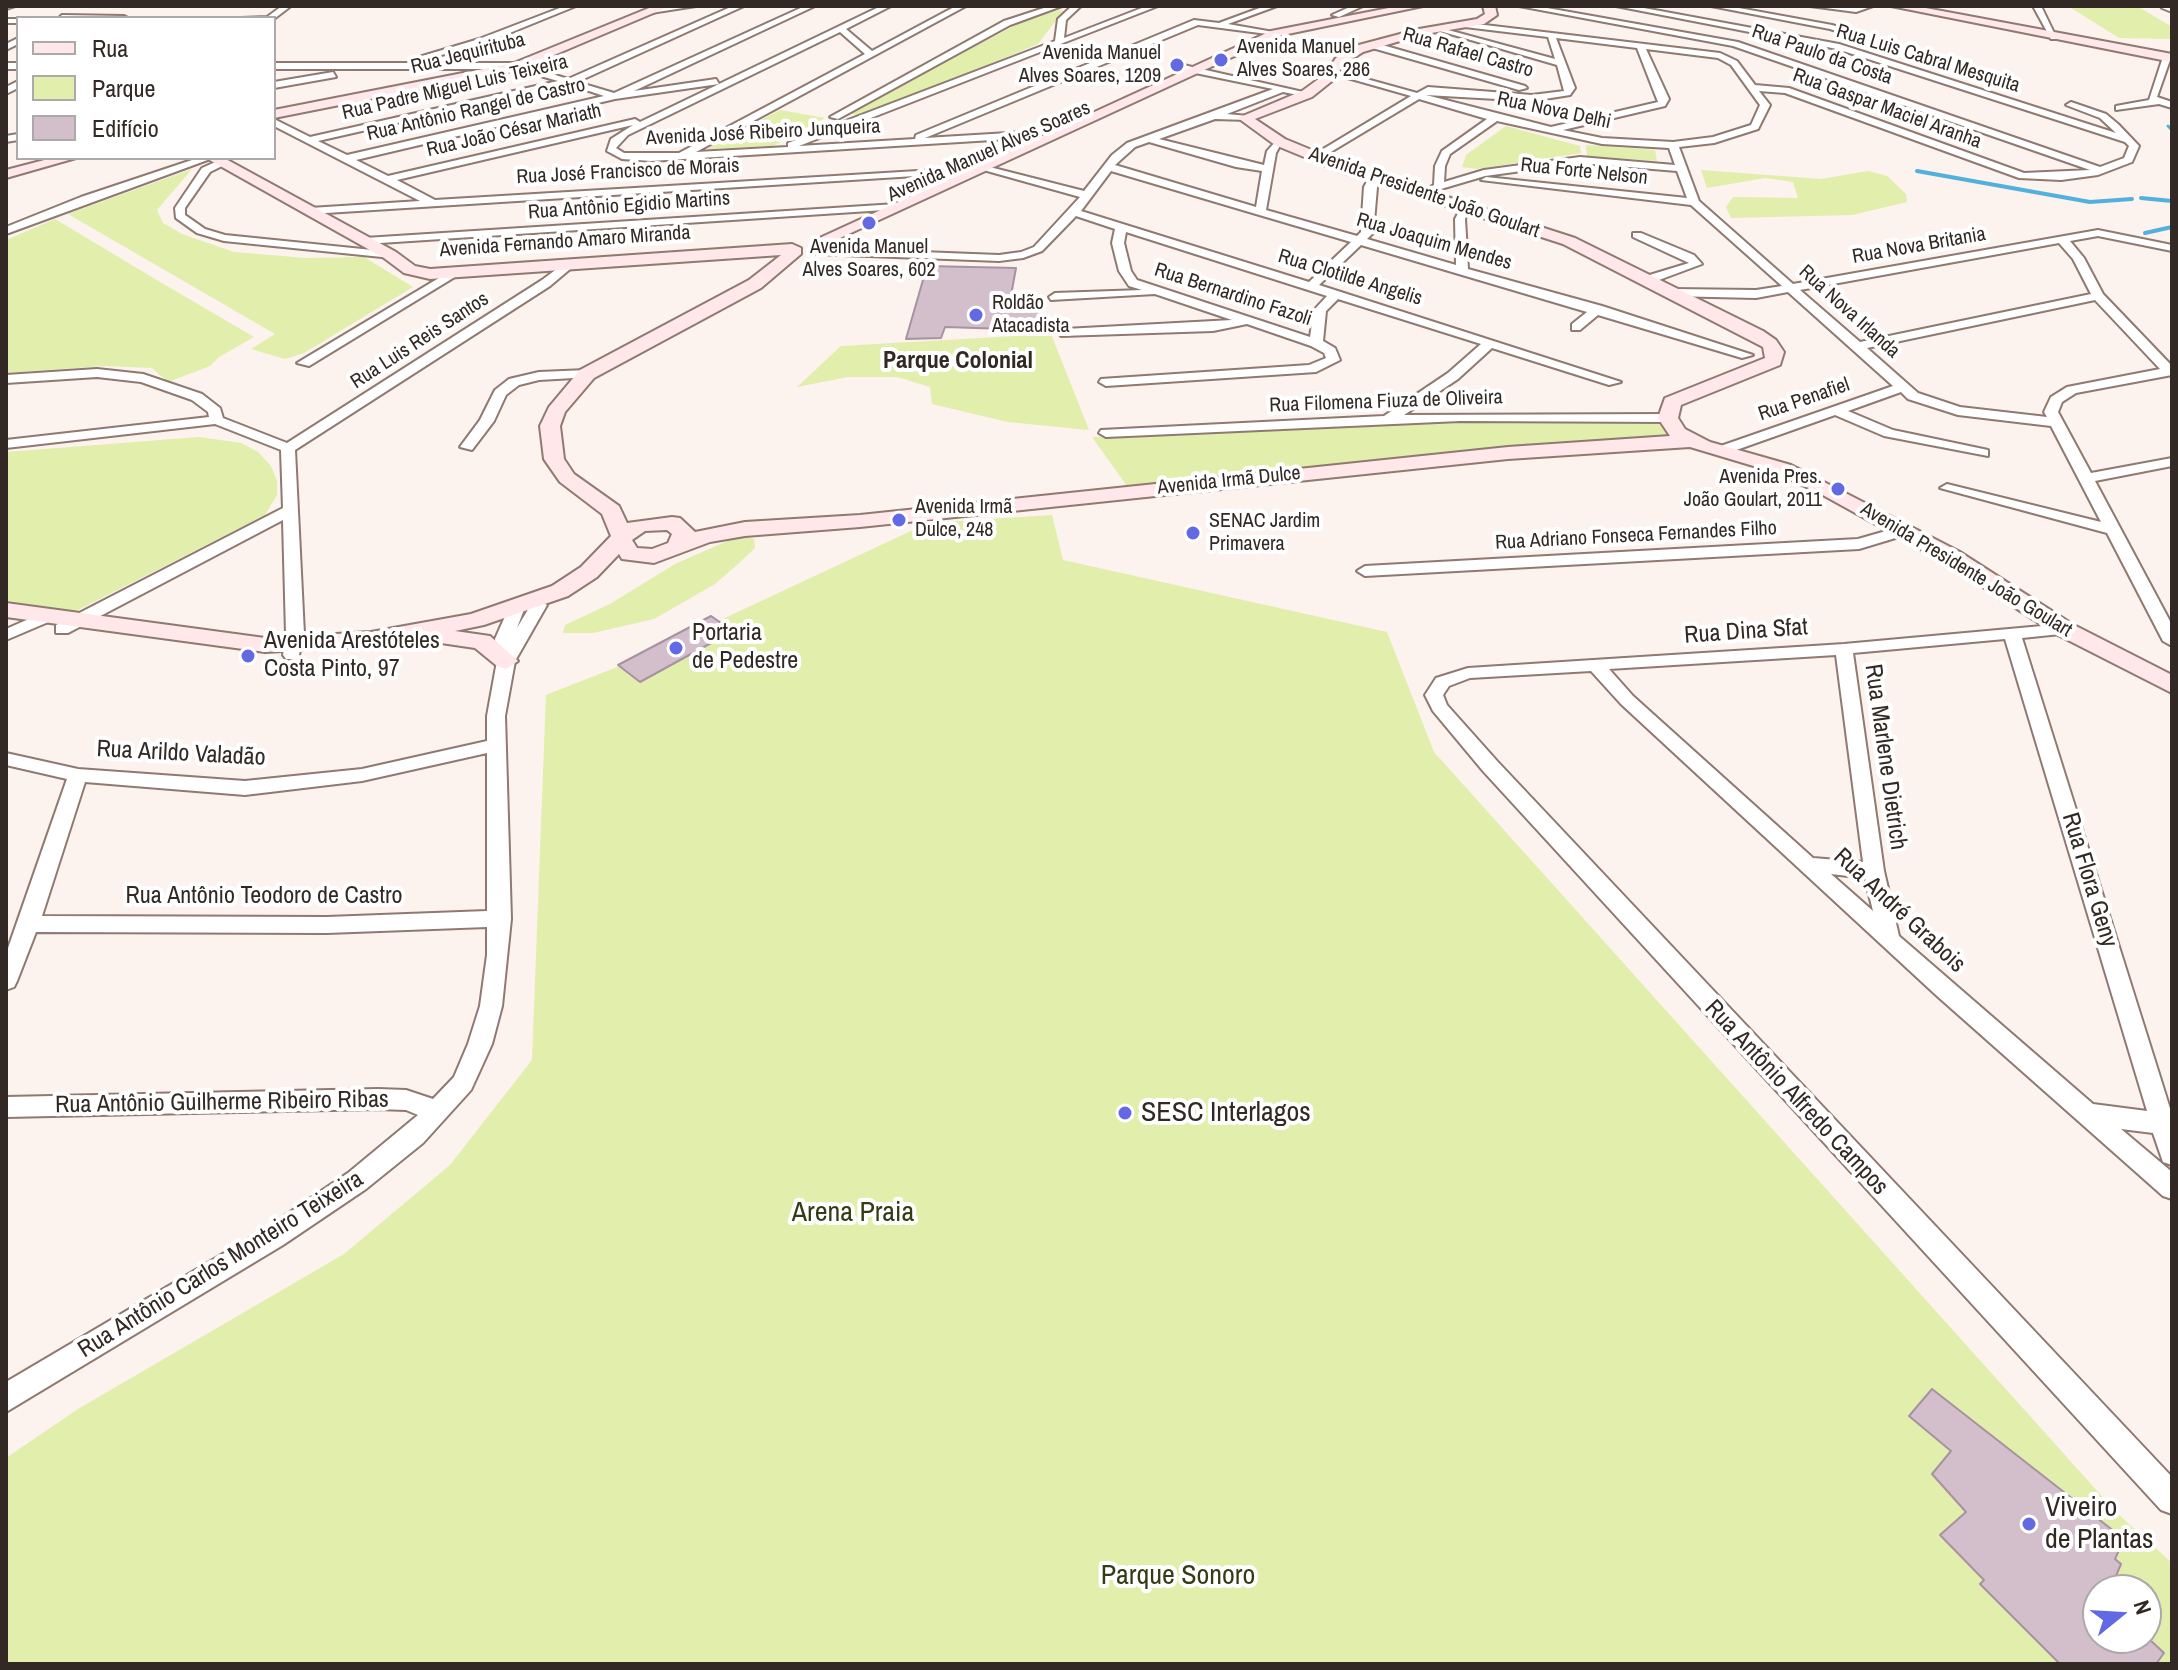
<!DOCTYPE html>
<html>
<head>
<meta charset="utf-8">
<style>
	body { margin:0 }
	#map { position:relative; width:2178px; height:1670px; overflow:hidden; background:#fcf2ee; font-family:"Archivo Narrow",sans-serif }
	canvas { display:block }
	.frame { position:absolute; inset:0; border:8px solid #322925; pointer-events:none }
	.legend { position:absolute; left:16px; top:16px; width:260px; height:144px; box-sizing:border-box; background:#fff; border:2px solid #ada9a8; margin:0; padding:10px 14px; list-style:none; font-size:24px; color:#322925 }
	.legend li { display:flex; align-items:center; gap:16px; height:40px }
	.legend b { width:40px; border:2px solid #ada9a8 }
	.north { position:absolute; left:2082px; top:1574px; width:80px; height:80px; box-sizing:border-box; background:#fff; border:2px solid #ada9a8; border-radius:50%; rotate:72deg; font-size:22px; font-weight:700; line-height:32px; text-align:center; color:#322925 }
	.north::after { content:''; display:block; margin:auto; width:28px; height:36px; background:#6369e2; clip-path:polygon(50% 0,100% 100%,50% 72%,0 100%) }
</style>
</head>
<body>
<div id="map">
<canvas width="2178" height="1670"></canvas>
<div class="frame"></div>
<ul class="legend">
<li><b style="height:10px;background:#ffe7ea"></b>Rua</li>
<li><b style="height:22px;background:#e2eeac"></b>Parque</li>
<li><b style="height:22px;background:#d3becc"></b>Edifício</li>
</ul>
<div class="north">N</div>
</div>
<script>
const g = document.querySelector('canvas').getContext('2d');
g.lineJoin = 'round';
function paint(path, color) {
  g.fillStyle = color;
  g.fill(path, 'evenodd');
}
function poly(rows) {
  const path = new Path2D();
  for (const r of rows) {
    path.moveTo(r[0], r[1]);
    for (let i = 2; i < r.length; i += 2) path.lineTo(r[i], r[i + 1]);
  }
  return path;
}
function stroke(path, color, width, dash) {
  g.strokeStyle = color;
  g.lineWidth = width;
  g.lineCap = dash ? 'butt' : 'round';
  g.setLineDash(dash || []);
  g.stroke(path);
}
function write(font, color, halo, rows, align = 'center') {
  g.font = font + ' "Archivo Narrow",sans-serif';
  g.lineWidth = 8;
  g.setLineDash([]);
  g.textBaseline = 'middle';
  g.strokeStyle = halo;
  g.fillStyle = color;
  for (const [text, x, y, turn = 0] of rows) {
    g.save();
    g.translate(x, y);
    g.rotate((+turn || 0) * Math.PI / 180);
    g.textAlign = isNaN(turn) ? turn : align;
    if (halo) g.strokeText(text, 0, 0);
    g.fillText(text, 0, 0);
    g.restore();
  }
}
const green = poly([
	[2068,6,2137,6,2172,27,2172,39,2119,38],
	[1059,10,1068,12,1054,23,1038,44,862,117,849,113,1021,22],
	[780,110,825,118,773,146,707,149],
	[1506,126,1580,146,1581,153,1477,169,1462,167,1466,155],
	[1586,145,1655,150,1657,161,1587,156],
	[192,169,157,210,163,223,182,234,234,252,307,258,364,257,413,287,304,353,285,359,251,349,275,334,68,214],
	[1701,170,1821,179,1868,171,1887,176,1906,194,1907,202,1852,215,1731,218,1726,207,1733,197,1798,198,1793,182,1765,178,1707,188],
	[55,219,155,279,254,337,219,357,210,366,168,382,152,368,105,366,6,373,6,240],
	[1051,334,1089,430,1008,422,932,404,930,387,897,377,848,377,797,387,841,346],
	[1487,420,1662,424,1678,440,1514,447,1127,486,1092,437],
	[199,437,241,443,258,452,271,466,277,481,277,495,265,515,72,613,6,603,6,452],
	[1052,515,1063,560,1387,632,1434,752,2117,1513,2172,1563,2172,1664,6,1664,6,1458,78,1409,344,1254,450,1165,532,1060,546,695,635,660,928,523],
	[2098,1590,2146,1590,2146,1638,2098,1638],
	[741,535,754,539,755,548,738,564,715,584,654,619,593,633,563,633,565,625,610,604,675,564]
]);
const streamFar1 = poly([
	[2168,126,2172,130]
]);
const stream = poly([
	[1917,171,2090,202,2132,199],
	[2141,198,2172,201],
	[2145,233,2172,227]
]);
const building = poly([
	[927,266,1016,268,1010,301,1041,302,1037,330,945,327,941,338,906,339,927,266],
	[711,616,733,631,640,682,618,665,711,616],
	[1932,1389,2124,1539,2115,1559,2121,1564,2110,1590,2096,1590,2098,1638,2148,1638,2164,1653,2156,1664,2060,1664,1980,1584,1984,1580,1940,1535,1966,1512,1932,1474,1951,1451,1909,1416,1932,1389]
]);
const street = poly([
	[6,6,15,6,6,9,6,6],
	[282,6,291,6,274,19,241,18,267,17,282,6],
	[565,6,576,6,485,43,423,60,419,57,479,39,565,6],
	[673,6,696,6,651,13,647,11,673,6],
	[733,6,744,6,577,82,614,93,805,6,815,6,634,91,716,79,719,84,881,6,891,6,846,29,872,51,956,6,966,6,696,152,788,147,788,143,1055,41,1058,19,1072,6,1081,6,1066,20,1064,38,1147,6,1158,6,799,146,915,139,916,135,1194,20,1219,23,1265,6,1277,6,1228,24,1279,33,1275,35,1198,25,925,138,1025,132,1042,137,1039,142,1025,138,651,161,622,159,607,151,611,139,633,125,397,180,435,200,951,169,947,174,310,214,305,211,310,208,420,201,274,126,274,119,310,137,558,81,516,69,274,69,274,63,517,63,568,79,733,6],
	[840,32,865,54,679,153,624,153,616,148,628,135,840,32],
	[568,84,604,96,347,155,318,141,568,84],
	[719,84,640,122,635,119,388,176,356,160,615,99,719,84],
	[1050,6,1062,6,1010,25,838,119,830,117,1004,21,1050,6],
	[1352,6,1363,6,1339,17,1332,15,1352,6],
	[1519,6,1536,6,1738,42,2100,167,2124,158,2129,146,2125,142,1837,49,1616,6,1633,6,1839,44,2116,133,2100,118,2066,105,2071,102,2106,114,2118,124,2139,146,2132,162,2098,175,2061,180,2019,178,1785,93,1759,91,1770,105,1758,129,1714,143,1679,147,1699,201,1793,284,2098,230,2172,245,2172,251,2098,236,2070,241,2084,258,2103,294,2172,366,2172,375,2076,393,2062,402,2058,412,2091,473,2172,458,2172,466,2095,481,2172,625,2172,646,2163,641,2107,533,1940,488,1947,484,2101,522,2051,426,1958,415,1908,399,1901,392,1848,411,1893,430,1988,450,1988,456,1884,436,1835,415,1725,454,1715,454,1715,448,1893,386,1788,292,1756,298,1668,296,1668,290,1672,289,1756,290,1782,286,1691,205,1481,180,1486,177,1687,198,1677,171,1580,163,1485,176,1424,194,1424,190,1434,185,1435,166,1442,151,1487,119,1419,99,1319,159,1310,157,1411,96,1323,71,1323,67,1417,93,1428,87,1532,95,1564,91,1557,65,1433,29,1437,27,1555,59,1548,37,1465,27,1468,23,1720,53,1737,61,1755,85,1789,88,2024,173,2090,170,1733,46,1519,6],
	[1556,38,1637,48,1658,102,1551,127,1426,95,1532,101,1570,95,1575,88,1556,38],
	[1646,49,1718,58,1731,65,1760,105,1751,125,1713,137,1673,142,1602,138,1563,130,1665,106,1669,99,1646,49],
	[1497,121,1602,144,1669,148,1675,165,1580,157,1484,170,1444,182,1445,166,1450,154,1497,121],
	[2059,243,2073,259,2091,294,1860,342,1800,290,2059,243],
	[2095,300,2160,369,2067,387,2051,397,2044,412,2047,417,1960,407,1918,393,1867,348,2095,300],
	[1711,6,1728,6,1832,25,1913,52,1906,54,1830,29,1711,6],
	[1810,6,1856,8,1873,6,1856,12,1810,6],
	[2033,6,2041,6,2057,39,2051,39,2033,6],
	[2161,6,2172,7,2172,12,2162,8,2161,6],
	[62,15,124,16,128,18,59,18,62,15],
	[6,19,18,19,18,23,6,23,6,19],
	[18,38,18,44,6,50,6,44,18,38],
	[1372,42,1525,86,1527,88,1519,90,1369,47,1372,42],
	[2167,54,2171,57,2157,97,2172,102,2172,108,2159,104,2116,110,2116,106,2149,100,2163,57,2167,54],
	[6,63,18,63,18,69,6,69,6,63],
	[1179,64,1312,94,1307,97,1283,92,1227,114,1248,116,1248,120,1215,119,1159,139,1264,165,1267,151,1277,140,1283,140,1276,153,1266,210,1357,236,1361,232,1364,187,1370,176,1378,176,1373,233,1367,239,1456,265,1455,219,1462,206,1470,206,1465,219,1468,269,1602,306,1753,355,1742,358,1598,315,1580,330,1572,330,1572,324,1587,312,1361,245,1319,285,1621,382,1609,385,1492,348,1458,379,1404,415,1668,414,1675,418,1668,422,1460,421,1106,437,1099,433,1101,430,1384,416,1448,373,1481,344,1338,299,1326,311,1323,341,1335,348,1340,360,1316,372,1106,386,1099,382,1101,379,1309,365,1326,358,1324,353,1311,346,1247,324,1213,331,1061,336,1059,333,1065,329,1232,320,1155,294,1051,300,1049,297,1055,293,1142,290,1129,286,1119,271,1112,243,1115,229,1076,216,1042,251,1023,258,999,261,817,254,811,251,817,248,999,255,1021,252,1034,247,1080,197,962,164,962,160,1084,191,1112,155,1127,143,1273,89,1176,69,1179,64],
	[1149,142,1236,167,1262,171,1256,207,1115,165,1135,147,1149,142],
	[1111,171,1256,214,1351,242,1309,282,1081,211,1111,171],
	[1126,232,1327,296,1314,310,1310,337,1137,280,1131,271,1124,243,1126,232],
	[333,72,336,77,274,88,274,82,333,72],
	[18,81,18,88,6,94,6,87,18,81],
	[18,134,18,140,6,142,6,136,18,134],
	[198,158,213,158,6,234,6,227,81,197,198,158],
	[222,159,226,164,210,172,185,208,185,215,205,229,225,235,382,251,388,254,382,257,224,241,197,233,176,218,175,208,202,168,222,159],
	[896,204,901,207,900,209,365,244,359,241,365,238,896,204],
	[1633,233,1641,233,1694,255,1702,264,1651,283,1643,283,1643,277,1689,263,1633,237,1633,233],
	[566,262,576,264,550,286,295,450,304,634,298,659,286,659,283,655,286,634,283,520,68,633,56,633,56,625,283,508,281,450,215,424,6,448,6,440,209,417,208,412,192,400,141,382,97,377,6,383,6,375,97,369,143,374,202,394,220,408,223,418,287,443,542,280,566,262],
	[454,269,460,273,458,275,309,366,297,363,454,269],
	[587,370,592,371,592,377,539,380,519,385,506,395,494,421,472,450,460,447,480,420,495,390,509,379,539,372,587,370],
	[1907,525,1912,527,1912,533,1859,549,1365,576,1357,571,1365,566,1858,539,1907,525],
	[539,600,547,605,515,661,505,716,511,919,502,1006,492,1044,471,1090,423,1143,366,1189,283,1245,6,1412,6,1382,265,1229,348,1173,418,1115,406,1110,378,1109,6,1117,6,1097,378,1089,406,1090,433,1099,454,1077,468,1044,480,1006,487,955,487,927,327,933,36,932,17,981,14,987,6,990,6,954,67,779,6,765,6,753,78,769,245,781,362,769,487,741,487,716,497,661,495,639,511,603,517,602,525,607,517,628,533,601,539,600],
	[487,753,487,911,327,917,42,916,85,782,245,795,362,781,487,753],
	[47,611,53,612,53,620,6,640,6,629,47,611],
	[2064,624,2072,629,2070,633,2022,638,2172,1115,2172,1165,2163,1162,2153,1133,2121,1129,2172,1172,2172,1199,2163,1196,1936,995,1621,704,1591,671,1470,678,1449,686,1443,695,1447,705,1497,761,2172,1477,2172,1514,2161,1510,1483,771,1433,711,1425,695,1436,678,1468,668,1844,644,2064,624],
	[2005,639,2147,1111,2093,1104,1899,936,1884,871,1853,653,2005,639],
	[1836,655,1863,862,1813,858,1633,696,1609,669,1836,655],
	[1831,874,1865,878,1873,911,1831,874]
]);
const secondary = poly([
	[654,6,670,6,521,69,274,118,274,110,514,63,654,6],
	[1399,6,1423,6,1278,36,827,244,813,241,1271,31,1399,6],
	[1483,6,1495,6,1497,15,1484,24,1420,35,1363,52,1344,64,1332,81,1312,97,1255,119,1285,139,1348,165,1575,238,1763,331,1776,340,1784,352,1780,365,1681,405,1678,418,1685,429,1710,442,1791,465,1960,552,2072,624,2172,675,2172,693,2056,634,1944,562,1821,494,1777,473,1690,447,1508,459,860,527,745,536,710,542,654,563,622,559,619,554,597,577,568,596,484,625,455,631,490,636,518,661,506,669,497,666,475,648,434,642,431,635,371,646,265,652,6,617,6,603,265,638,371,632,471,614,552,586,581,567,611,536,602,514,560,482,544,459,540,426,549,407,580,370,749,280,781,255,430,279,404,273,384,258,206,158,224,158,396,252,415,266,430,269,792,244,801,248,801,254,761,288,594,378,565,412,560,426,564,459,574,474,619,506,627,523,672,517,680,518,695,532,745,522,860,515,1508,447,1670,436,1658,418,1665,398,1765,358,1763,347,1563,244,1338,171,1275,145,1238,118,1302,91,1324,75,1336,58,1355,46,1419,29,1477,19,1485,14,1483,6],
	[667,530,672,534,668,543,652,549,637,548,632,540,645,531,667,530],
	[1891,6,1915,6,2172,54,2172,62,1891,6],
	[52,158,76,158,6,178,6,170,52,158]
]);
const markers = [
	[1221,60,8,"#6369e2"],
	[1177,65,8,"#6369e2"],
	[869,223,8,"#6369e2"],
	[976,315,8,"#6369e2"],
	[1838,489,8,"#6369e2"],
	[899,520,8,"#6369e2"],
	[1193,533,8,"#6369e2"],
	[676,648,8,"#6369e2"],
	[248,656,8,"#6369e2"],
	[1125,1113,8,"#6369e2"],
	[2029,1524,8,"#6369e2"]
];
const farPoinames = [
	["Avenida Manuel",1237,48],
	["Alves Soares, 286",1237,71],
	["Avenida Manuel",1161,54,"right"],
	["Alves Soares, 1209",1161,77,"right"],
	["Avenida Manuel",869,248,"center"],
	["Alves Soares, 602",869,271,"center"],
	["Roldão",992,304],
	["Atacadista",992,327],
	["Avenida Pres.",1822,478,"right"],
	["João Goulart, 2011",1822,501,"right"],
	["Avenida Irmã",915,508],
	["Dulce, 248",915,531],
	["SENAC Jardim",1209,522],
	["Primavera",1209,545]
];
const farStreetnames = [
	["Rua Rafael Castro",1468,53,16],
	["Rua Jequirituba",468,54,-14],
	["Rua Paulo da Costa",1822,55,19],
	["Rua Luis Cabral Mesquita",1928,59,17],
	["Rua Padre Miguel Luis Teixeira",455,88,-13],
	["Rua Gaspar Maciel Aranha",1887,109,20],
	["Rua Antônio Rangel de Castro",476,110,-13],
	["Rua Nova Delhi",1554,111,12],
	["Rua João César Mariath",514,131,-13],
	["Avenida José Ribeiro Junqueira",763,133,-3],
	["Avenida Manuel Alves Soares",989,152,-24],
	["Rua José Francisco de Morais",628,172,-3],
	["Rua Forte Nelson",1584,172,6],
	["Avenida Presidente João Goulart",1424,193,19],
	["Rua Antônio Egidio Martins",629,206,-4],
	["Avenida Fernando Amaro Miranda",565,242,-4],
	["Rua Joaquim Mendes",1434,242,16],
	["Rua Nova Britania",1919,246,-10],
	["Rua Clotilde Angelis",1350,278,17],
	["Rua Bernardino Fazoli",1233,295,18],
	["Rua Nova Irlanda",1849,312,42],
	["Rua Luis Reis Santos",420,341,-33],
	["Rua Penafiel",1804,400,-19],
	["Rua Filomena Fiuza de Oliveira",1386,402,-2],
	["Avenida Irmã Dulce",1229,481,-6],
	["Rua Adriano Fonseca Fernandes Filho",1636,536,-3],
	["Avenida Presidente João Goulart",1966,570,31]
];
const farQuarternames = [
	["Parque Colonial",958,362]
];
const streetNames = [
	["Rua Dina Sfat",1746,632,-4],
	["Rua Arildo Valadão",181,754,3],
	["Rua Marlene Dietrich",1885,757,82],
	["Rua Flora Geny",2089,880,73],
	["Rua Antônio Teodoro de Castro",264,897],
	["Rua André Grabois",1899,911,43],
	["Rua Antônio Alfredo Campos",1796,1098,47],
	["Rua Antônio Guilherme Ribeiro Ribas",222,1103,-1],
	["Rua Antônio Carlos Monteiro Teixeira",221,1265,-32]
];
const poiNames = [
	["Portaria",692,634],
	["de Pedestre",692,662],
	["Avenida Arestóteles",264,642],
	["Costa Pinto, 97",264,670]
];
const nearPoinames = [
	["SESC Interlagos",1141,1113],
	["Viveiro",2045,1508],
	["de Plantas",2045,1540]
];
const nearParknames = [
	["Arena Praia",853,1213],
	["Parque Sonoro",1178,1576]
];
paint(green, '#e2eeac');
stroke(streamFar1, '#52b1dc', 3);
stroke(stream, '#52b1dc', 4);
paint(building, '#d3becc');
stroke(building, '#a692a0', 2);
stroke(street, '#8f7970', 4);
stroke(secondary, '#8f7970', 4);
paint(street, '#fff');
paint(secondary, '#ffe7ea');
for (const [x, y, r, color] of markers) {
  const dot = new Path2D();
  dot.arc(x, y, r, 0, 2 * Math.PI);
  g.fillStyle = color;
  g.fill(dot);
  stroke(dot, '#fff', 3);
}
write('20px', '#322925', '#fff', farPoinames, 'left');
write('20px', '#322925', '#fff', farStreetnames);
write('bold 24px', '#322925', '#fff', farQuarternames);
write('24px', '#322925', '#fff', streetNames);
write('24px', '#322925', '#fff', poiNames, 'left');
write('28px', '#322925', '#fff', nearPoinames, 'left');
write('28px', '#363b17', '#fff', nearParknames);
</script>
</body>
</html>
